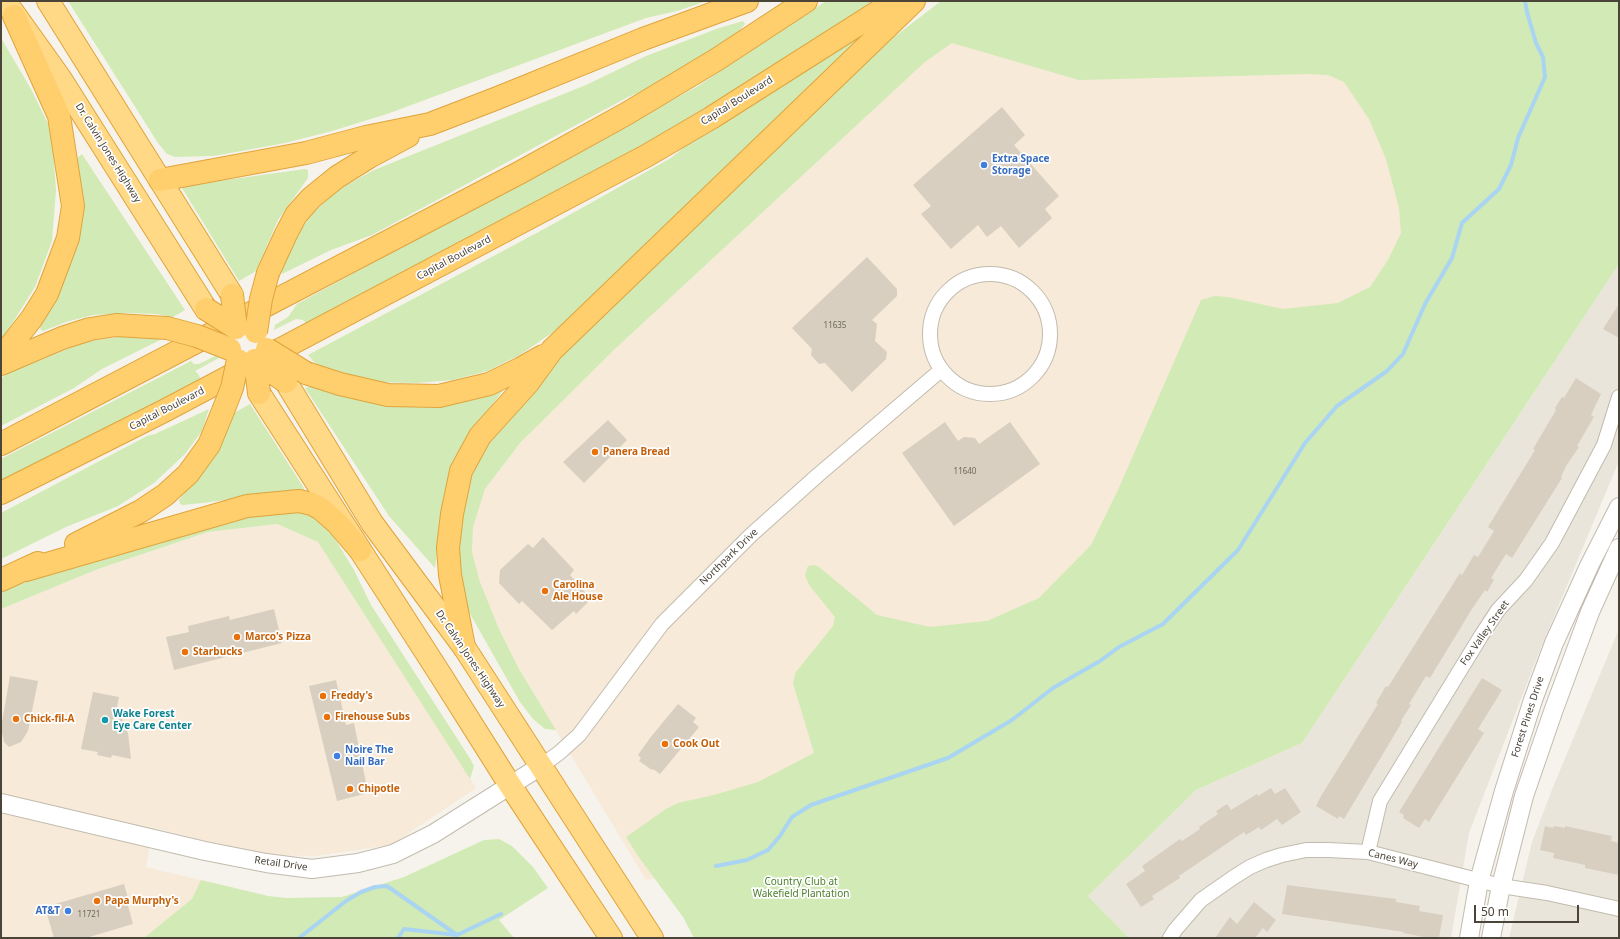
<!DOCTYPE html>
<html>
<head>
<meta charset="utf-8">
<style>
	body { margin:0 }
	#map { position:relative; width:1620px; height:939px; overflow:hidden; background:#f6f3ec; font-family:"Noto Sans",sans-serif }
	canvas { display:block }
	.frame { position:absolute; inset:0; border:2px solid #4b4439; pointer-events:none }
	.scale { position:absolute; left:1474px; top:905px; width:105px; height:18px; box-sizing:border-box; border:2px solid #4b4439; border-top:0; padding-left:5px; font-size:12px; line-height:14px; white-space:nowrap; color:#4b4439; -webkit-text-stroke:3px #fff; paint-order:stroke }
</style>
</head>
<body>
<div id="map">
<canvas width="1620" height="939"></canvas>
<div class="frame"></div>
<div class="scale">50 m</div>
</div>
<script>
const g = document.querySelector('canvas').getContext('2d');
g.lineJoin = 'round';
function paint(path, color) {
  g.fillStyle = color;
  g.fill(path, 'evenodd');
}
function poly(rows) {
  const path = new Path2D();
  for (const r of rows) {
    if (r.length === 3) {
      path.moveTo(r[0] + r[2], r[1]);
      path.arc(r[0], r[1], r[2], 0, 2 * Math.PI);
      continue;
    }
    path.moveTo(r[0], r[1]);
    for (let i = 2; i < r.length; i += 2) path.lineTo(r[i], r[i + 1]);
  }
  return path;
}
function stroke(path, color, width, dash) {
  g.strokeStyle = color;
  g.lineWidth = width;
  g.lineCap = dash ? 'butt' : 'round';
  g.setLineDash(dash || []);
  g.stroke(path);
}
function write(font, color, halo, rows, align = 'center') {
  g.font = font + ' "Noto Sans",sans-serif';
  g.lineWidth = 3.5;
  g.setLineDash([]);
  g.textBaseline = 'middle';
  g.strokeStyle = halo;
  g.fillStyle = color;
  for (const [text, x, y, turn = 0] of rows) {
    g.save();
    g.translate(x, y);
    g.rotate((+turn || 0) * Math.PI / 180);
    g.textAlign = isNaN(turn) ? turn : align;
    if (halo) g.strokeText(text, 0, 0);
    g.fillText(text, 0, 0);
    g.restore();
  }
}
const residential = poly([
	[1619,264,1619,461,1538,655,1469,833,1451,938,1129,938,1088,896,1196,790,1302,743],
	[1619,629,1619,938,1509,938,1532,842,1553,787]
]);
const commercial = poly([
	[1525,1,1452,258,716,866,646,880,519,669,499,629,480,582,472,552,473,527,485,489,520,443,616,348,925,62,1001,9],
	[277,524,318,542,476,788,391,845,315,856,272,855,210,842,155,828,151,838,146,867,268,896,290,938,1,938,1,609,98,569,208,532]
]);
const green = poly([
	[68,1,707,1,677,11,646,18,387,114,332,131,285,143,214,156,175,157,167,154,158,143],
	[826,1,877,1,702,112,502,223,307,324,303,320,296,319,274,330,275,325,288,317,297,304,698,86],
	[941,1,1619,1,1619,264,1302,743,1196,790,1088,896,1129,938,694,938,683,917,638,856,626,837,666,809,678,803,714,795,758,782,814,753,793,683,796,672,833,626,835,617,809,585,805,575,808,566,814,565,819,567,877,615,930,627,987,621,1039,598,1091,545,1118,490,1201,300,1215,296,1228,297,1283,309,1338,303,1370,287,1388,260,1401,233,1399,208,1386,159,1369,119,1344,82,1328,75,1310,74,1079,80,952,43,925,62,616,348,520,443,485,489,473,527,472,552,480,582,499,629,519,669,556,730,545,729,533,719,520,702,469,612,461,586,455,558,458,502,488,435,539,378,809,114,885,44],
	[743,21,745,24,738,32,718,48,652,87,628,97,372,235,331,250,282,274,281,268,293,240,314,212,329,198,345,186,374,170,586,85,646,56,719,28],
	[865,31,869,37,611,281,556,330,520,355,487,371,453,380,416,383,374,382,325,369,315,363,308,355,546,228,671,158,698,136],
	[1,38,31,89,52,132,56,190,52,241,35,287,1,341],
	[82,154,185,310,173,317,156,314,127,313,93,315,66,322,43,331,37,326,76,159],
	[305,169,308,170,308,178,278,220,256,271,239,281,182,188,183,186],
	[139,334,162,339,102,369,74,388,1,426,1,378,19,366,41,360,83,342],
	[215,356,219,358,195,371,198,374,200,378,197,382,1,484,1,459,191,361,194,364,199,364],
	[311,386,344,397,390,404,506,386,468,438,451,469,444,495,435,568,389,516,305,388],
	[250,404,304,488,304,490,202,503,183,505,180,504,179,500,200,473,232,414],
	[209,409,202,431,185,454,154,483,118,506,66,527,1,559,1,513,147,436,155,434],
	[296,509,317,518,329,529,354,570,371,605,471,760,474,766,470,779,318,542,277,524,208,532,98,569,1,609,1,591,88,560,207,522],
	[499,839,512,846,533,867,548,888,499,920,514,938,144,938,192,899,201,880,268,896,286,898,342,897,404,877,484,840]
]);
const stream = poly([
	[716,866,747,860,768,850,780,836,792,817,811,805,948,758,1012,720,1053,688,1100,661,1119,647,1163,624,1238,550,1305,443,1337,406,1387,371,1403,354,1425,304,1452,258,1462,223,1499,189,1511,165,1518,138,1545,77,1543,57,1536,43,1527,12,1525,1],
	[299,938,346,901,361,892,375,887,387,886,457,935],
	[398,938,404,929,457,935,501,914]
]);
const building = poly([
	[1002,107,1025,135,1014,145,1059,196,1045,209,1052,218,1019,248,1001,226,987,237,978,225,951,249,921,214,931,206,913,185],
	[867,257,897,289,897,296,872,320,877,324,875,341,887,352,886,359,852,392,825,363,819,364,811,355,812,349,792,328],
	[1619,304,1619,338,1603,329],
	[1576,378,1601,394,1591,415,1594,417,1577,446,1579,447,1566,466,1561,477,1562,478,1512,558,1506,554,1491,578,1494,580,1487,592,1485,590,1472,609,1430,678,1426,676,1409,704,1411,705,1401,721,1402,722,1344,819,1339,816,1338,819,1316,806,1321,796,1378,704,1376,703,1386,686,1388,687,1460,573,1462,575,1474,555,1478,557,1494,531,1488,527,1535,450,1533,449,1556,410,1555,408,1562,397,1564,398],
	[608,420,627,440,584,483,563,462],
	[945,422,958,441,964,437,975,438,979,444,1010,422,1040,464,954,526,902,453],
	[543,537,574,570,570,575,591,599,576,614,574,611,552,630,522,601,519,604,499,583,500,570,528,544,533,548],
	[274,609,282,643,174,670,166,637,189,632,188,626,229,616,230,620],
	[10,676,38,681,28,731,21,742,9,747,4,742,1,728],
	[1482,678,1502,690,1478,729,1484,733,1429,822,1425,819,1419,828,1403,818,1404,815,1399,812],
	[336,680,346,725,354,723,368,793,337,801,309,686],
	[93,692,119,697,117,707,128,733,131,759,112,755,111,758,97,755,98,752,81,749],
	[678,704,696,718,693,722,699,727,660,774,653,769,652,770,639,761,641,758,638,755,650,738],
	[1271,788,1275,794,1285,788,1301,812,1282,825,1277,819,1261,830,1259,827,1246,835,1244,832,1179,876,1180,878,1152,896,1154,899,1141,907,1126,884,1145,871,1142,866,1180,839,1182,841,1200,829,1199,827,1218,814,1216,811,1227,804,1231,810,1257,794,1258,796],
	[1545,826,1553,828,1554,826,1565,828,1565,826,1612,836,1611,841,1619,843,1619,875,1585,868,1585,865,1553,858,1554,853,1540,850],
	[124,884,129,902,127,902,133,924,86,938,54,938,45,907],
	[1287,885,1396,899,1396,902,1420,906,1419,911,1443,915,1439,938,1424,938,1424,937,1403,933,1404,932,1282,914],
	[1254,902,1276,920,1267,932,1263,928,1255,938,1215,938,1230,917,1237,924]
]);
const minor = poly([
	[990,334,60],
	[541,766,559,753,579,735,662,624,751,535,818,475,941,370],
	[1368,852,1380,801,1481,636,1498,610,1526,580,1552,543,1604,445,1619,397],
	[1170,938,1175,930,1201,900,1234,877,1250,867,1266,860,1282,855,1306,850,1328,850,1368,852,1501,886,1547,893,1619,909]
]);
const tertiary = poly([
	[1,803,205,851,266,863,312,869,358,863,393,854,433,834,541,766],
	[1469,938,1479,881,1504,791,1533,700,1554,643,1590,564,1619,507],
	[1491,938,1501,886,1524,796,1554,709,1590,612,1619,548]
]);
const trunk = poly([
	[5,1,60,78,206,309],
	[48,1,232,295],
	[286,382,372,523,464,647,652,938],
	[259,393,440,674,510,785,611,938]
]);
const motorway = poly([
	[160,180,306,153,366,137,430,124,495,99,643,39,747,1],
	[268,273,286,234,296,215,311,198,337,177,369,157,408,136],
	[1,358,32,318,47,294,68,238,73,206,59,116,14,16],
	[1,364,62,338,90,329,116,325,167,328],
	[306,373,340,384,388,395,439,396,489,384,520,369,543,356],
	[1,444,519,173,626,114,716,60,806,1],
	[1,493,164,411,646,156,711,118,895,1],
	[76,544,141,511,165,495,188,474,209,445,223,411],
	[26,570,247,506,299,501,312,504,321,509,337,523,360,550],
	[1,580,38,563],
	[464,647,450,575,448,548,452,514,461,471,480,436,528,383,552,350,914,1]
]);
const motorwayBridge = poly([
	[232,295,236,328],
	[206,309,236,328],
	[167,328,197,336,230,349],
	[256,332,261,299,268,273],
	[267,349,306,373],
	[255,360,286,382],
	[255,360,259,393],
	[223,411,232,388,238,360]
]);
const markers = [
	[984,165,4,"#3f7fe0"],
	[595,452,4,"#e8710a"],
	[545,591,4,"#e8710a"],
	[237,637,4,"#e8710a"],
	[185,652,4,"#e8710a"],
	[323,696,4,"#e8710a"],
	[327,717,4,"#e8710a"],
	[16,719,4,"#e8710a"],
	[105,720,4,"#0f9aa8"],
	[665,744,4,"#e8710a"],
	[337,756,4,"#3f7fe0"],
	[350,789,4,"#e8710a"],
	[97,901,4,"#e8710a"],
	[68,911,4,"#3f7fe0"]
];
const numberNames = [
	["11635",835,326],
	["11640",965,472],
	["11721",89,915]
];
const streetNames = [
	["Capital Boulevard",737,101,-32],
	["Dr. Calvin Jones Highway",108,153,58],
	["Capital Boulevard",454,258,-28],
	["Capital Boulevard",167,409,-27],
	["Northpark Drive",729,557,-44],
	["Fox Valley Street",1485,633,-55],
	["Dr. Calvin Jones Highway",470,659,56],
	["Forest Pines Drive",1528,717,-72],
	["Canes Way",1393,859,14],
	["Retail Drive",281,864,8]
];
const shopNames = [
	["Extra Space",992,159],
	["Storage",992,171],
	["Noire The",345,750],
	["Nail Bar",345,762],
	["AT&T",60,911,"right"]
];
const foodNames = [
	["Panera Bread",603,452],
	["Carolina",553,585],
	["Ale House",553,597],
	["Marco's Pizza",245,637],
	["Starbucks",193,652],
	["Freddy's",331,696],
	["Firehouse Subs",335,717],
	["Chick-fil-A",24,719],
	["Cook Out",673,744],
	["Chipotle",358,789],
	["Papa Murphy's",105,901]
];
const cultureNames = [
	["Wake Forest",113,714],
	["Eye Care Center",113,726]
];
const parkNames = [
	["Country Club at",801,882],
	["Wakefield Plantation",801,894]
];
paint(residential, '#eae5da');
paint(commercial, '#f7ead8');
paint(green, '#d2eab5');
stroke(stream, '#a9d4f2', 4);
paint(building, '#d8cfc1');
stroke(minor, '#c2bbae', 16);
stroke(tertiary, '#c2bbae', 20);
stroke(trunk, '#e0a43c', 24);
stroke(motorway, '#e0a43c', 24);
stroke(minor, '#fff', 14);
stroke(tertiary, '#fff', 18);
stroke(trunk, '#ffd985', 22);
stroke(motorway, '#ffcf6e', 22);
stroke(motorwayBridge, '#e0a43c', 24, []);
stroke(motorwayBridge, '#ffcf6e', 22);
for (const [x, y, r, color] of markers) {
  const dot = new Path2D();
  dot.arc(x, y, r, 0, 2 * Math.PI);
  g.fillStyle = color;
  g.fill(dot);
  stroke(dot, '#fff', 1.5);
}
write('8px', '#6e675b', null, numberNames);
write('10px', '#4b4439', '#fff', streetNames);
write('bold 10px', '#366cbe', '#fff', shopNames, 'left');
write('bold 10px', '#c56008', '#fff', foodNames, 'left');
write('bold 10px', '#0d838f', '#fff', cultureNames, 'left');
write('10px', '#4a7f2a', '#fff', parkNames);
</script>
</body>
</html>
